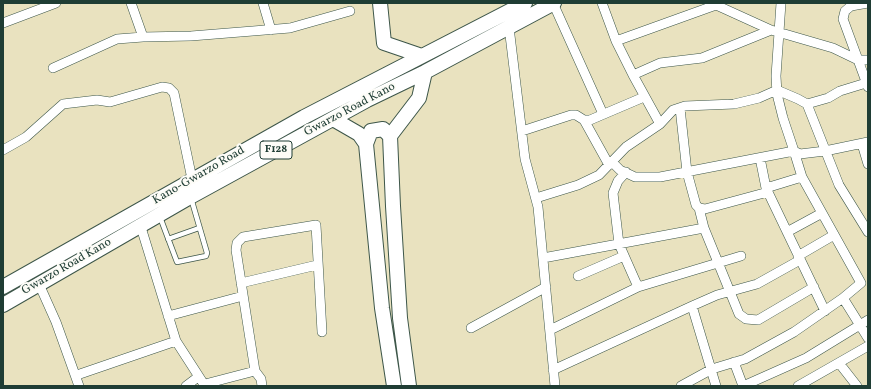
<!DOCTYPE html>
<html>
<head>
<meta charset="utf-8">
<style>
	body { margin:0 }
	#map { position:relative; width:871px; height:389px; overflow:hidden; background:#e9e2bf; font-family:Vollkorn,serif }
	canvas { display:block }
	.frame { position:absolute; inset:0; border:4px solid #1f3d34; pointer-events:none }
</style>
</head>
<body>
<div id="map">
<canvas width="871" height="389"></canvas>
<div class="frame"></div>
</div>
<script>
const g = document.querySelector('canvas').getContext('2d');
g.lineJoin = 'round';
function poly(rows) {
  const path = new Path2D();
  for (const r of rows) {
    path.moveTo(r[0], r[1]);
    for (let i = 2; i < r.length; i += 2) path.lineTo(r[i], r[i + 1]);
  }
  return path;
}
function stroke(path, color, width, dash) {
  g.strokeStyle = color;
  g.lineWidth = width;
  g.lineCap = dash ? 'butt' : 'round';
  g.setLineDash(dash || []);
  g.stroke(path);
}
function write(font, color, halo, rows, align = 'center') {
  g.font = font + ' Vollkorn,serif';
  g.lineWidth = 4;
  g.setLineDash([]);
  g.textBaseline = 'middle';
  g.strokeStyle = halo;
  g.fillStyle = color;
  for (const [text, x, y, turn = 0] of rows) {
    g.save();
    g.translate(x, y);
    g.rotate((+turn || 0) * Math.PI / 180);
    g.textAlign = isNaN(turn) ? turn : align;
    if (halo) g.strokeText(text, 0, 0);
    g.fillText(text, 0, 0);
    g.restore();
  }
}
const lane = poly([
	[160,217,177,262,206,256,207,253,191,198],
	[168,239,199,228]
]);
const street = poly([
	[131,3,143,37,191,36,290,28,350,11],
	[263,3,271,30],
	[553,3,603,114],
	[602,3,616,41,633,75,660,124],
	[715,3,716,5,771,30,833,48,858,60,868,60],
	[781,3,776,76,777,94,783,118,794,151,800,154,825,151,868,142],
	[868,3,851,6,845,11,843,19,868,87],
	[3,23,56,3],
	[509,27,525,159,538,207,555,386],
	[616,41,716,5],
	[53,68,117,39,143,37],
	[633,75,660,63,702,58,771,30],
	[807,104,839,185,868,232],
	[680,108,687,172,696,205,699,208,705,209,768,192],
	[584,120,609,165],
	[522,131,571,115,576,115,584,120,590,120,644,97],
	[862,144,868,164],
	[3,150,26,137,63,104,97,100,110,102,162,87,169,88,174,93,192,179],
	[760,158,766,188,825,311],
	[612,162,620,170,635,177,660,177,794,151,802,177,861,283,843,298,868,338],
	[626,172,618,181,613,193,619,244,638,287],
	[766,188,802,177],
	[536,198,578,185,599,175,626,147,660,124,673,110,685,106,734,104,759,98,777,90,798,99,807,104,828,98,840,91,866,83],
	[699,208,704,228,739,314,746,319,758,320,814,287],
	[140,224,176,341,205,386],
	[787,232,822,213],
	[798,256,834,235],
	[543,258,704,228],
	[578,276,624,256],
	[241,283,317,265],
	[39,284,56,322,79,386],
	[692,306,716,386],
	[168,316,243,296],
	[471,328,546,287],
	[550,330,638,287,741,256],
	[734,362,743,386],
	[839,363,857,386],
	[553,370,692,306,717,295,757,284,800,260],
	[77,375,176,341],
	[205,384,255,371],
	[186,386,198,377],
	[262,386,261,379,255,371,236,250,237,243,243,237,316,225,322,332],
	[681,386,712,369,745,359,794,332,843,298],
	[743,386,806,358,868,320],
	[798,386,868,346]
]);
const primary = poly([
	[380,3,384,43,422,56],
	[333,119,359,134,366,144,382,308,394,386],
	[366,144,371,131,383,129,390,136],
	[3,287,304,117,525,3],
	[3,305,190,197,367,100,425,72,554,3],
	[409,386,400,318,393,206,390,136,419,98,425,72]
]);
const shields = [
	[276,150,32]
];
const shieldNames = [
	["F128",276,150]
];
const streetNames = [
	["Gwarzo Road Kano",350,110,-28],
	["Kano-Gwarzo Road",199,176,-30],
	["Gwarzo Road Kano",67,267,-30]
];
stroke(lane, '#3d5649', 6);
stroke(street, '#3d5649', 10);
stroke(primary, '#3d5649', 16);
stroke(lane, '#fff', 4.5);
stroke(street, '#fff', 9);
stroke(primary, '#fff', 14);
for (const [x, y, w] of shields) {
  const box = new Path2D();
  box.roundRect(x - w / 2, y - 9, w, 18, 3);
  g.fillStyle = '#fdfcf7';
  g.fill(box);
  stroke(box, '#1f3d34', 1);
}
write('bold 11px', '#1f3d34', null, shieldNames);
write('12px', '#1f3d34', '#fdfcf7', streetNames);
</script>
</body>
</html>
